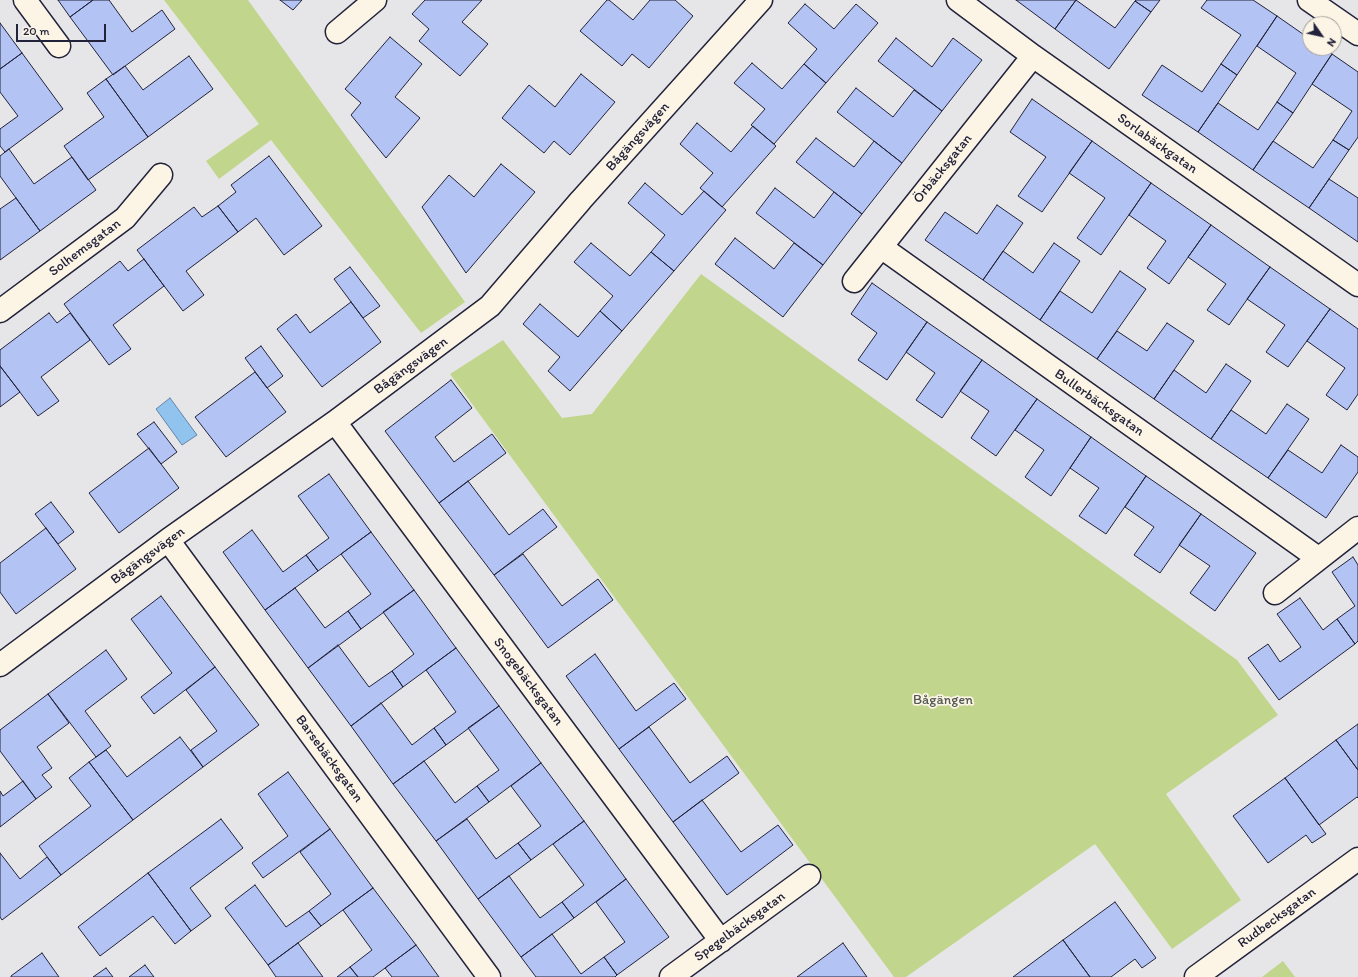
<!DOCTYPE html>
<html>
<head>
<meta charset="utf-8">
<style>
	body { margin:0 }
	#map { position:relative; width:1358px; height:977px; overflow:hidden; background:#e6e6e9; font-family:Itim,sans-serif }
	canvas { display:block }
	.north { position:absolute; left:1302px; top:16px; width:40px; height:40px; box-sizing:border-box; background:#fcf5e5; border:1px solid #a5a1a1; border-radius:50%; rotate:124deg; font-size:11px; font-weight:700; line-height:16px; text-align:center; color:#22223b }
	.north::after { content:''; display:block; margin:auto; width:14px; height:18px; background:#22223b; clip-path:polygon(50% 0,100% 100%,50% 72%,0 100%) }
	.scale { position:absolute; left:16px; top:24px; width:90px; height:18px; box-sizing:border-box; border:2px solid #22223b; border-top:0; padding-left:5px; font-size:12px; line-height:14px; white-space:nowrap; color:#22223b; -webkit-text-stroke:3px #fcf5e5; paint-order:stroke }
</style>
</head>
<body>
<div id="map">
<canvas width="1358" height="977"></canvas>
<div class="north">N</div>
<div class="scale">20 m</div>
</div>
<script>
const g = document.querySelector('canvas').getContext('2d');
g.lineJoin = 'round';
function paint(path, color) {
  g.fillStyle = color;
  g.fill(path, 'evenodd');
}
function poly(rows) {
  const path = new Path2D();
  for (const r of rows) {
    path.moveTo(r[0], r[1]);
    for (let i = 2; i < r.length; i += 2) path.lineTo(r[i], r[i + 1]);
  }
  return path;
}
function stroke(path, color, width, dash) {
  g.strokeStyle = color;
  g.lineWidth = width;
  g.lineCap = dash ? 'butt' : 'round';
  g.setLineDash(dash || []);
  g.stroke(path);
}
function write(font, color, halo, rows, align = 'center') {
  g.font = font + ' Itim,sans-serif';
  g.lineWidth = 3.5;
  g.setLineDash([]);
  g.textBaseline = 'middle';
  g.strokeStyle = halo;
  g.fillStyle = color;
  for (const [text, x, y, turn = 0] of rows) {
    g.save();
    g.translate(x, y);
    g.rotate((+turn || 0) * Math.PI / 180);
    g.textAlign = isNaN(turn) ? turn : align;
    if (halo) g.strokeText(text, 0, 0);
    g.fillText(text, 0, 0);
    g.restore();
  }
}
const green = poly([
	[164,0,248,0,465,302,421,333,271,140,219,179,206,161,259,124],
	[701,274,1237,660,1278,715,1166,794,1241,900,1172,949,1095,844,906,977,894,977,450,374,503,340,562,418,592,414],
	[1283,961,1295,977,1262,977]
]);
const water = poly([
	[170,398,197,435,182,445,156,409,170,398]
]);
const building = poly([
	[58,0,93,0,70,17,58,0],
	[93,0,109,0,132,32,162,10,175,29,113,75,70,17,93,0],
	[280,0,302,0,293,10,280,0],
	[425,0,482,0,462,22,488,44,460,76,419,41,429,29,412,14,425,0],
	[607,0,609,0,633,20,650,0,675,0,693,16,649,68,632,54,622,66,580,31,607,0],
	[1016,0,1076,0,1055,29,1016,0],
	[1076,0,1115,28,1135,1,1151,12,1109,69,1055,29,1076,0],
	[1136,0,1160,0,1151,12,1135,1,1136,0],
	[1207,0,1253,0,1277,16,1237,75,1221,64,1241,35,1201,8,1207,0],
	[805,4,834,29,856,4,878,23,826,83,804,64,817,49,788,23,805,4],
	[1277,16,1310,39,1310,48,1323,48,1332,54,1293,113,1277,102,1296,73,1257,46,1277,16],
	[0,23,22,53,0,69,0,23],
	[390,37,422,64,395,97,420,118,386,158,351,115,361,103,345,89,390,37],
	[896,38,932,67,953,38,982,60,942,111,878,61,896,38],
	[22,53,63,109,5,152,0,146,0,129,18,116,0,92,0,69,22,53],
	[1332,54,1358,72,1358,137,1349,150,1333,140,1352,111,1312,84,1332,54],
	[189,56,213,89,148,137,106,79,125,66,143,90,189,56],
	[752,63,782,89,804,64,826,83,774,144,751,125,765,109,734,83,752,63],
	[1221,64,1237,75,1198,132,1142,95,1162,65,1202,92,1221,64],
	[581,74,615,102,570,155,554,141,544,153,502,118,529,85,555,107,581,74],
	[106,79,148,137,88,180,64,146,104,117,87,93,106,79],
	[856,88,893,117,914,90,942,111,902,163,837,112,856,88],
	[1032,99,1092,141,1042,212,1018,196,1046,157,1010,132,1032,99],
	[1277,102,1293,113,1253,170,1198,132,1218,103,1258,130,1277,102],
	[697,123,731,152,753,126,776,146,722,207,700,188,713,173,680,144,697,123],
	[816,138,854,167,874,141,902,163,862,214,796,162,816,138],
	[1333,140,1349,150,1309,208,1253,170,1273,141,1313,168,1333,140],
	[1092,141,1151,183,1101,255,1077,238,1105,198,1069,173,1092,141],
	[9,149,34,184,72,157,96,190,40,231,0,176,0,156,9,149],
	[269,156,322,226,284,255,256,218,238,232,218,206,236,192,231,185,269,156],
	[501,164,535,192,466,273,422,207,449,175,474,197,501,164],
	[1329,179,1358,198,1358,242,1309,208,1329,179],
	[645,183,682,215,704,191,726,210,674,271,651,252,665,235,628,203,645,183],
	[1151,183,1211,225,1169,284,1147,268,1166,241,1129,215,1151,183],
	[775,188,814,218,834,192,862,214,823,265,756,213,775,188],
	[16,198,40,231,0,260,0,209,16,198],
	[997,205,1023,223,983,280,925,240,945,212,977,234,997,205],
	[218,206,238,232,186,271,204,295,183,311,137,250,194,207,202,217,218,206],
	[1211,225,1270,267,1229,325,1207,310,1226,284,1188,257,1211,225],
	[735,238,774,269,794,243,823,265,783,317,715,264,735,238],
	[591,243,630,276,651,252,674,271,622,331,600,311,613,296,574,262,591,243],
	[1054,243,1080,261,1040,320,983,280,1003,251,1033,273,1054,243],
	[144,259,164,286,113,325,131,349,109,365,64,304,120,261,128,271,144,259],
	[350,267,380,306,363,318,334,279,350,267],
	[1270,267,1330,309,1288,367,1266,352,1285,325,1247,299,1270,267],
	[1120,271,1146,289,1097,359,1040,320,1060,291,1092,313,1120,271],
	[872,283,927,322,887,380,858,360,877,333,851,314,872,283],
	[351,302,381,342,322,387,277,329,296,314,310,333,351,302],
	[540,304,578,337,600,311,622,331,570,391,548,371,560,357,523,324,540,304],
	[1330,309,1358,329,1358,394,1347,410,1326,395,1345,368,1307,341,1330,309],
	[49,313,57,323,70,313,90,340,41,377,59,401,38,416,0,366,0,350,49,313],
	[927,322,982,360,942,418,916,400,935,373,906,352,927,322],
	[1167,323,1194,341,1154,399,1097,359,1117,331,1147,351,1167,323],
	[261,346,283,376,267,388,245,358,261,346],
	[982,360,1037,399,996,456,971,438,989,411,960,391,982,360],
	[1226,364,1251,381,1211,439,1154,399,1174,370,1206,393,1226,364],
	[0,366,20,392,0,407,0,366],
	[255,372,286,412,226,457,195,417,255,372],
	[451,380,472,408,435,437,454,462,492,434,506,453,439,503,385,431,451,380],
	[1037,399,1091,437,1051,496,1025,477,1044,450,1015,430,1037,399],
	[1287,404,1309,419,1268,478,1211,439,1231,410,1266,434,1287,404],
	[154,422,177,452,161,464,137,434,154,422],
	[1091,437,1146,476,1106,534,1079,516,1099,488,1070,468,1091,437],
	[1341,445,1358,457,1358,472,1326,518,1268,478,1288,450,1322,473,1341,445],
	[149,448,179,488,119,533,89,493,149,448],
	[329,474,371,532,318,571,306,555,329,538,298,496,329,474],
	[1146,476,1201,514,1160,573,1134,555,1154,527,1125,507,1146,476],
	[468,481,509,535,543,509,557,527,494,575,439,503,468,481],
	[51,502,74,532,58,544,35,514,51,502],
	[1201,514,1256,553,1215,611,1190,593,1210,566,1179,545,1201,514],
	[46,528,76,569,16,614,0,592,0,563,46,528],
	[252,530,283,572,306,555,318,571,265,610,223,552,252,530],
	[371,532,414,590,361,629,348,611,371,594,341,554,371,532],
	[523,554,562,606,598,579,613,600,548,648,494,575,523,554],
	[1353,557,1358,565,1358,641,1355,644,1337,619,1355,606,1332,572,1353,557],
	[295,588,325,628,348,611,361,629,308,668,265,610,295,588],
	[414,590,456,648,403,687,392,671,414,654,383,612,414,590],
	[161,596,215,667,154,714,141,697,172,673,131,619,161,596],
	[1300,598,1323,630,1337,619,1355,644,1279,700,1248,658,1268,644,1280,662,1301,647,1277,614,1300,598],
	[338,645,369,687,392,671,403,687,351,726,308,668,338,645],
	[456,648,499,706,446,745,434,728,456,712,426,670,456,648],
	[106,650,127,679,85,711,111,746,96,757,48,694,106,650],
	[595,654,636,711,674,683,686,699,619,749,566,676,595,654],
	[215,667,259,725,203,767,191,750,217,731,186,690,215,667],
	[48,694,69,723,37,747,52,768,42,775,52,787,36,799,0,751,0,730,48,694],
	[381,703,412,745,434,728,446,745,393,784,351,726,381,703],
	[499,706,541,763,489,802,477,786,499,770,468,728,499,706],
	[1358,724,1358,770,1336,740,1358,724],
	[649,727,690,783,727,756,739,773,673,822,619,749,649,727],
	[180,737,203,767,133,820,89,762,106,750,127,777,180,737],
	[1336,740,1358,770,1358,798,1357,797,1319,825,1285,778,1336,740],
	[424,761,455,803,477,786,489,802,436,841,393,784,424,761],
	[89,762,133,820,61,875,39,846,91,806,69,778,89,762],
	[541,763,584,821,531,860,518,843,541,826,511,786,541,763],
	[288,772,330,829,263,878,252,863,288,836,258,794,288,772],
	[1285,778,1326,834,1312,843,1306,835,1268,863,1233,816,1285,778],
	[23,781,36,799,0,827,0,791,3,796,23,781],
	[702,800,741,852,778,825,793,845,727,895,673,822,702,800],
	[221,819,243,848,190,888,211,916,191,931,148,873,221,819],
	[467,819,496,859,518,843,531,860,478,899,436,841,467,819],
	[584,821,626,879,574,918,562,902,584,885,553,844,584,821],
	[330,829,373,888,321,926,309,911,331,894,300,852,330,829],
	[0,853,20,879,47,857,61,875,2,920,0,917,0,853],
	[148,873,191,931,175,944,153,916,100,956,78,927,148,873],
	[509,876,540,918,562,902,574,918,521,957,478,899,509,876],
	[626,879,669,937,617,975,604,957,625,942,596,902,626,879],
	[255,885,286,927,309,911,321,926,268,965,225,908,255,885],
	[373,888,416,945,373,977,358,977,350,967,372,950,343,910,373,888],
	[1115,902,1156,958,1142,968,1135,959,1111,977,1090,977,1063,940,1115,902],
	[552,934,581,974,604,957,617,975,615,977,536,977,521,957,552,934],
	[1063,940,1090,977,1013,977,1063,940],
	[298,943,323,977,276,977,268,965,298,943],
	[843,943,867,977,797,977,843,943],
	[416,945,439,977,392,977,385,968,416,945],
	[42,953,59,977,11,977,11,976,42,953],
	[145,965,154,977,129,977,145,965],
	[350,967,358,977,337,977,350,967],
	[106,968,113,977,93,977,106,968]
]);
const minor = poly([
	[25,0,59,46],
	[958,0,1033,56,1358,285],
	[1309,0,1358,34],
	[337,32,375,0],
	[881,247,1318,558],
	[854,281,1033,56],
	[0,311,125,218,161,175],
	[335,422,721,941],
	[168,540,489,977],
	[1275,593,1358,528],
	[0,665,168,540,335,422,490,306,581,200,761,0],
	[671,977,809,876]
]);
const tertiary = poly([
	[1196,977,1358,859]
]);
const streetNames = [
	["Bågängsvägen",638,137,-48],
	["Sorlabäckgatan",1157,144,35],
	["Örbäcksgatan",943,169,-51],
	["Solhemsgatan",85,248,-37],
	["Bågängsvägen",411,366,-36],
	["Bullerbäcksgatan",1099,403,35],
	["Bågängsvägen",148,556,-36],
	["Snogebäcksgatan",528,682,53],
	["Barsebäcksgatan",329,759,54],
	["Rudbecksgatan",1277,918,-36],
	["Spegelbäcksgatan",740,927,-36]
];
const parkNames = [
	["Bågängen",943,700]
];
paint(green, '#c1d68c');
paint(water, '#90c3ed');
stroke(water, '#6483a6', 1);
paint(building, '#b3c3f3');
stroke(building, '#22223b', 1);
stroke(minor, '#22223b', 25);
stroke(tertiary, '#22223b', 25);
stroke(minor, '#fcf5e5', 22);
stroke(tertiary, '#fcf5e5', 22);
write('14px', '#22223b', '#fcf5e5', streetNames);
write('14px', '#525853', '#fcf5e5', parkNames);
</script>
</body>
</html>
